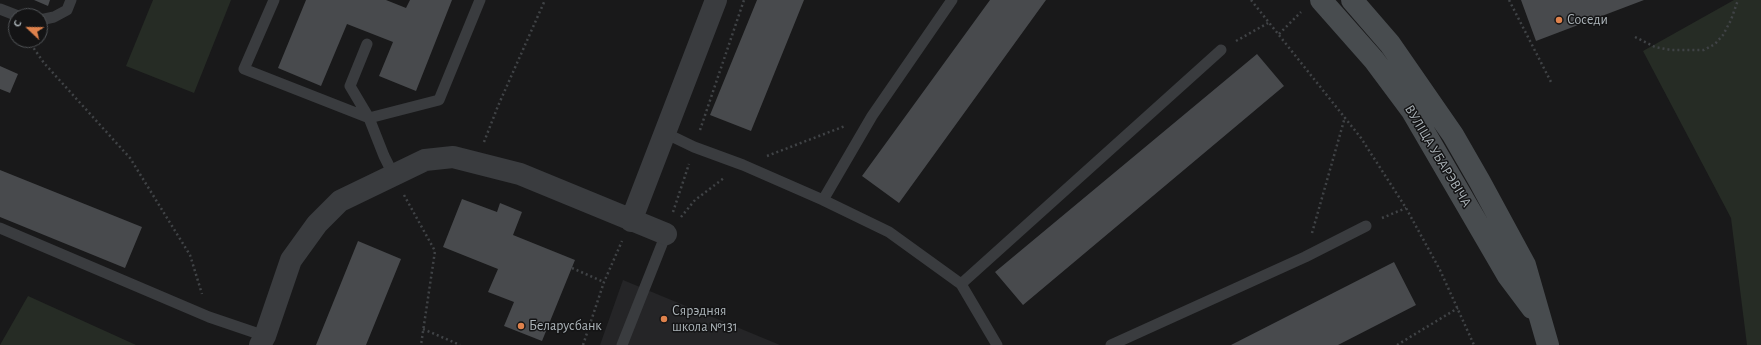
<!DOCTYPE html>
<html>
<head>
<meta charset="utf-8">
<style>
	body { margin:0 }
	#map { position:relative; width:1761px; height:345px; overflow:hidden; background:#19191a; font-family:"Alegreya Sans",sans-serif }
	canvas { display:block }
	.north { position:absolute; left:8px; top:8px; width:40px; height:40px; box-sizing:border-box; background:#141415; border:1px solid #515457; border-radius:50%; rotate:292deg; font-size:11px; font-weight:700; line-height:16px; text-align:center; color:#acb4b9 }
	.north::after { content:''; display:block; margin:auto; width:14px; height:18px; background:#df824c; clip-path:polygon(50% 0,100% 100%,50% 72%,0 100%) }
</style>
</head>
<body>
<div id="map">
<canvas width="1761" height="345"></canvas>
<div class="north">С</div>
</div>
<script>
const g = document.querySelector('canvas').getContext('2d');
g.lineJoin = 'round';
function paint(path, color) {
  g.fillStyle = color;
  g.fill(path, 'evenodd');
}
function poly(rows) {
  const path = new Path2D();
  for (const r of rows) {
    path.moveTo(r[0], r[1]);
    for (let i = 2; i < r.length; i += 2) path.lineTo(r[i], r[i + 1]);
  }
  return path;
}
function stroke(path, color, width, dash) {
  g.strokeStyle = color;
  g.lineWidth = width;
  g.lineCap = dash ? 'butt' : 'round';
  g.setLineDash(dash || []);
  g.stroke(path);
}
function write(font, color, halo, rows, align = 'center') {
  g.font = font + ' "Alegreya Sans",sans-serif';
  g.lineWidth = 3;
  g.setLineDash([]);
  g.textBaseline = 'middle';
  g.strokeStyle = halo;
  g.fillStyle = color;
  for (const [text, x, y, turn = 0] of rows) {
    g.save();
    g.translate(x, y);
    g.rotate((+turn || 0) * Math.PI / 180);
    g.textAlign = isNaN(turn) ? turn : align;
    if (halo) g.strokeText(text, 0, 0);
    g.fillText(text, 0, 0);
    g.restore();
  }
}
const built = poly([
	[623,280,780,345,600,345]
]);
const green = poly([
	[153,0,231,0,194,93,126,66],
	[1734,0,1761,0,1761,345,1747,345,1731,218,1643,51],
	[28,296,136,345,0,345]
]);
const building = poly([
	[34,0,50,0,48,6],
	[306,0,386,0,406,8,410,0,452,0,416,91,379,76,393,42,347,24,321,86,278,68],
	[757,0,804,0,751,131,710,115],
	[990,0,1046,0,899,203,862,176],
	[1521,0,1644,0,1536,41],
	[1257,54,1284,86,1023,305,995,272],
	[0,66,18,74,10,93,0,89],
	[0,170,142,227,125,268,0,217],
	[462,199,497,212,500,203,522,212,513,235,575,260,542,341,504,326,514,302,488,292,498,269,443,247],
	[358,241,401,259,366,345,316,345],
	[1394,262,1416,305,1338,345,1231,345]
]);
const path = poly([
	[1251,0,1361,138,1406,208,1440,270,1474,345],
	[1509,0,1551,82],
	[1279,34,1301,12],
	[1635,37,1655,47,1671,50,1704,50,1715,44,1723,35,1731,20,1738,0],
	[28,40,44,63,130,158,190,255,202,294],
	[1236,41,1268,23],
	[700,130,744,0],
	[484,142,498,106,545,0],
	[767,156,845,126],
	[404,195,435,251,421,345],
	[673,212,689,164],
	[681,217,695,200,724,178],
	[1382,218,1406,208],
	[1312,233,1345,117],
	[572,268,604,282],
	[423,329,460,345],
	[583,345,604,282,622,241],
	[1397,345,1458,308]
]);
const lane = poly([
	[274,0,244,69,369,118,439,100,480,0],
	[0,9,18,16],
	[40,20,54,17,67,10,71,0],
	[367,44,350,86,369,118,384,156,394,176],
	[665,133,694,147,743,165,823,200,889,232,961,284,997,345],
	[823,200,872,116,952,0],
	[0,228,209,317,265,336],
	[961,284,1221,50],
	[622,345,666,234],
	[1111,345,1305,257,1366,226]
]);
const street = poly([
	[631,221,716,0],
	[260,345,265,336,291,260,317,224,340,201,425,160,453,157,520,174,666,234]
]);
const secondary = poly([
	[1321,0,1374,60,1412,111,1508,276,1532,308],
	[1352,0,1390,44,1453,135,1480,182,1525,265,1548,345]
]);
const markers = [
	[1559,20,4,"#df824c"],
	[664,319,4,"#df824c"],
	[521,326,4,"#df824c"]
];
const poiNames = [
	["Соседи",1567,20],
	["Сярэдняя",672,311],
	["школа №131",672,327],
	["Беларусбанк",529,326]
];
const streetNames = [
	["ВУЛІЦА УБАРЭВІЧА",1438,156,59]
];
paint(built, '#252527');
paint(green, '#262c25');
paint(building, '#484a4d');
stroke(path, '#404346', 2.5, [2, 3]);
stroke(lane, '#3a3c3f', 11);
stroke(street, '#3a3c3f', 22);
stroke(secondary, '#484c4f', 22);
for (const [x, y, r, color] of markers) {
  const dot = new Path2D();
  dot.arc(x, y, r, 0, 2 * Math.PI);
  g.fillStyle = color;
  g.fill(dot);
  stroke(dot, '#141415', 1.5);
}
write('14px', '#acb4b9', '#141415', poiNames, 'left');
write('14px', '#acb4b9', '#141415', streetNames);
</script>
</body>
</html>
